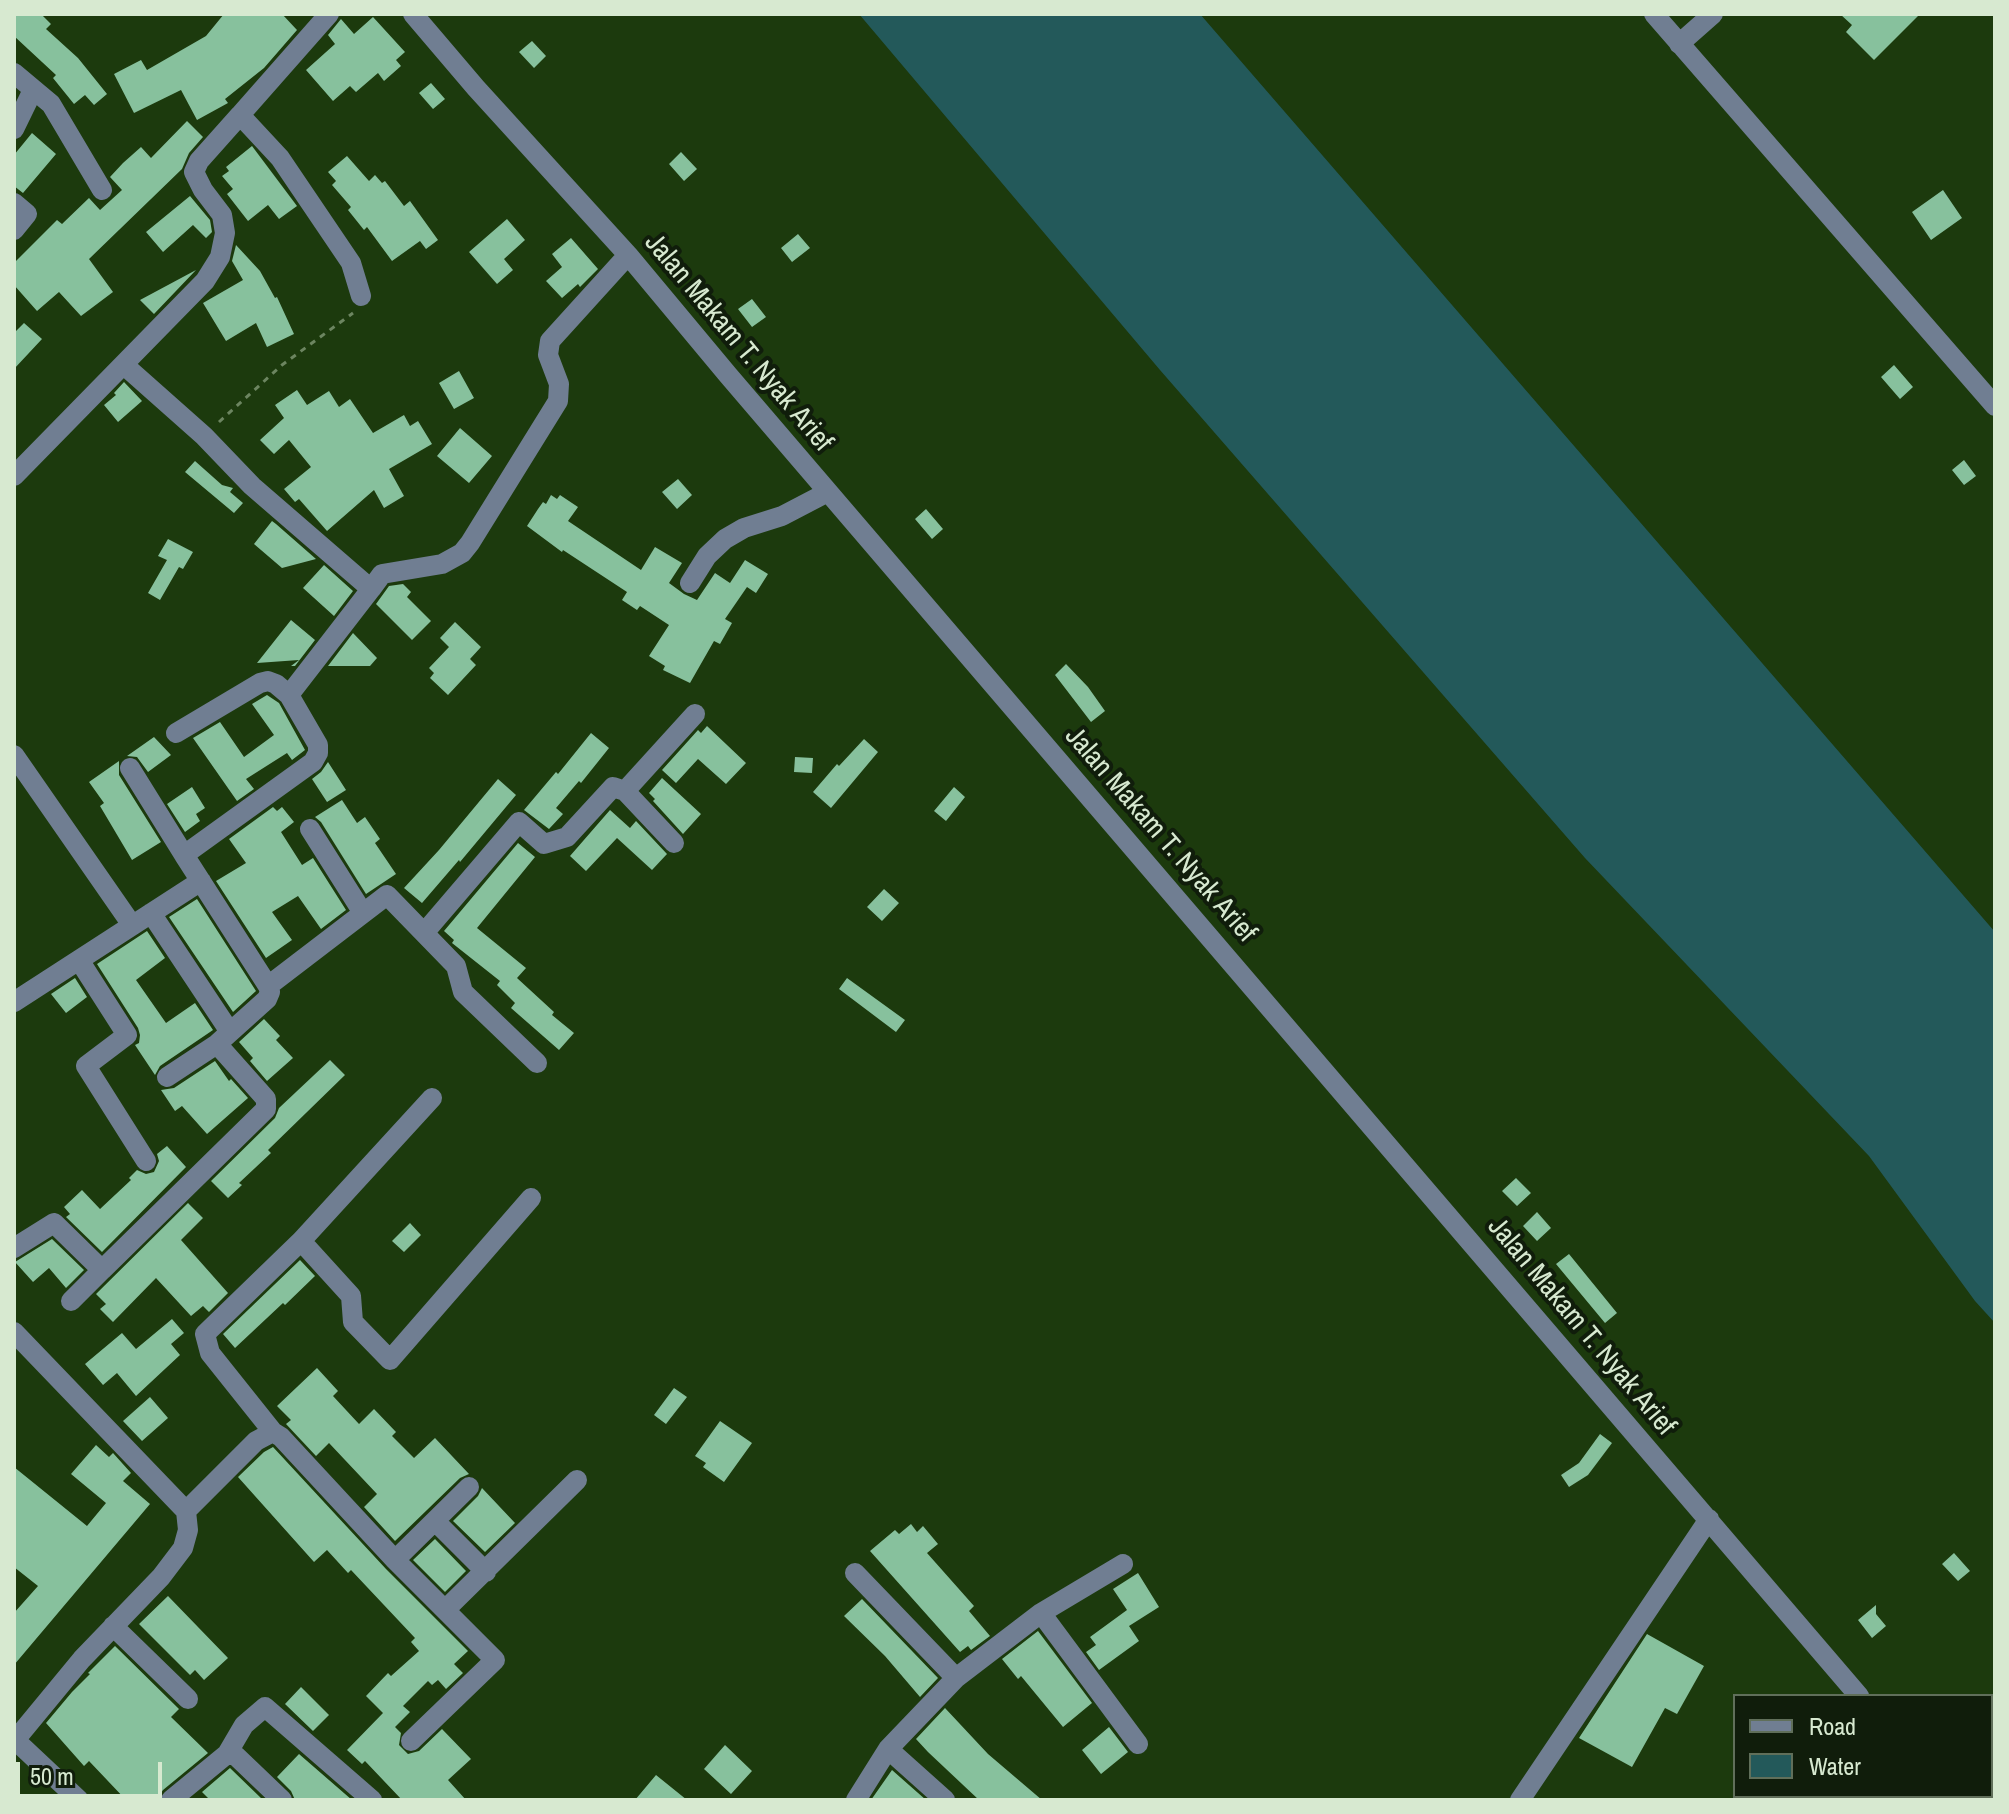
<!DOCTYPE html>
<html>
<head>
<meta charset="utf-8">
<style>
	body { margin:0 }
	#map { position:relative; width:2009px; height:1814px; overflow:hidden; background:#1c3a0d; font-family:"Archivo Narrow",sans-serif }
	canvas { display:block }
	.frame { position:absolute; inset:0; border:16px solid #d7e9d0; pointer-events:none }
	.legend { position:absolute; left:1733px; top:1694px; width:260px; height:104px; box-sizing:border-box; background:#101d0b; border:2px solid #606f5a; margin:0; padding:10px 14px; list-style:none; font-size:24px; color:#d7e9d0 }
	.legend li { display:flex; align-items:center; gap:16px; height:40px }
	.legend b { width:40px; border:2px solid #606f5a }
	.scale { position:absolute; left:16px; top:1762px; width:146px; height:36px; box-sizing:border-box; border:4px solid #d7e9d0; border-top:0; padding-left:10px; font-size:24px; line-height:28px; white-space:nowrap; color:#d7e9d0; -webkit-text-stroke:6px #101d0b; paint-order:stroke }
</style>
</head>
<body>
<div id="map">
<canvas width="2009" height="1814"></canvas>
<div class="frame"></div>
<ul class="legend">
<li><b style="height:10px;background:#707e92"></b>Road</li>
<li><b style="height:22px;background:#23595a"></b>Water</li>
</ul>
<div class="scale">50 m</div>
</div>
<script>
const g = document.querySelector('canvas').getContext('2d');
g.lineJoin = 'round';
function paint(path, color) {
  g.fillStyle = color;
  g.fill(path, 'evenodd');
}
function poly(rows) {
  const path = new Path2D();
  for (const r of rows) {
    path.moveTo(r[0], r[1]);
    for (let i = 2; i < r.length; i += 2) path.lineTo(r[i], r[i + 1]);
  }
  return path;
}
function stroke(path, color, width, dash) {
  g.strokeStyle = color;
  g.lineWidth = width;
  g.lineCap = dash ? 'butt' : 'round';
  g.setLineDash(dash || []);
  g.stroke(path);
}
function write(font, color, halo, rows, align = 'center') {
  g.font = font + ' "Archivo Narrow",sans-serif';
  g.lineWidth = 8;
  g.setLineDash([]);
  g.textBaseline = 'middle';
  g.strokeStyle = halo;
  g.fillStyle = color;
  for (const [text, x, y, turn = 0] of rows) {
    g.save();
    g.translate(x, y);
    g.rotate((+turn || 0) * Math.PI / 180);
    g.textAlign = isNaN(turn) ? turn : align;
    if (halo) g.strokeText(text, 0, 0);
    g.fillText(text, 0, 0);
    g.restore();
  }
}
const water = poly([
	[859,14,1200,14,1995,932,1995,1323,1975,1301,1869,1156,1585,858,1160,370]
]);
const building = poly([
	[14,14,41,14,51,24,46,29,78,58,107,94,94,105,85,95,74,104,53,78,56,75,14,36],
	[224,14,282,14,297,30,264,68,225,99,228,103,197,120,181,90,134,113,114,74,141,60,147,70,206,36],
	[1840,14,1920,14,1874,60,1846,32,1852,25],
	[373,17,405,52,396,60,401,66,384,81,378,73,356,92,350,86,333,101,306,70,335,44,328,35,341,19,354,34],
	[532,41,546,56,534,68,519,52],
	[431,83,445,99,433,109,419,93],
	[187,121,203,137,189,153,182,169,89,259,113,292,81,316,59,292,37,311,14,285,14,263,57,220,62,224,89,198,100,210,122,190,110,177,123,163,141,147,151,158],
	[32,133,56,154,23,193,14,186,14,155],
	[252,146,297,206,279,219,268,205,248,221,227,194,233,189,222,176,229,171,226,167],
	[681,152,697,169,684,181,669,164],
	[347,156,369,181,375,175,382,183,385,181,404,206,410,201,438,240,426,249,420,241,392,261,367,227,364,230,348,210,351,207,332,185,336,181,328,172],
	[1943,190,1962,218,1931,240,1912,212],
	[190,196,210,220,212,232,206,238,193,225,163,252,146,232],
	[507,219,525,240,504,259,513,270,497,284,469,252],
	[798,234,810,248,792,262,781,248],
	[571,238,598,269,580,287,578,284,562,298,546,281,562,267,552,254],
	[236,245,260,271,275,298,277,297,294,334,267,347,256,323,226,341,203,303,243,280,232,261],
	[196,270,154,314,140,300],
	[752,299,766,317,752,327,738,309],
	[24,323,42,339,14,369,14,333],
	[1894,365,1913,387,1900,399,1881,377],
	[459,371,474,398,454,409,439,383],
	[124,382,142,401,118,422,104,405,116,395,114,393],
	[297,390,307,405,329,391,339,407,350,399,373,433,404,415,410,426,418,421,432,444,389,469,404,496,384,508,374,490,327,531,299,499,295,502,284,489,311,467,289,440,274,454,260,440,284,418,275,405],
	[460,428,492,456,469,483,437,456],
	[1964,460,1976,476,1964,485,1952,470],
	[195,461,222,485,233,488,230,492,243,503,234,513,185,472],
	[678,479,692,495,677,509,662,492],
	[551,495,557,499,560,495,578,507,568,521,641,570,655,547,682,563,669,583,684,594,697,600,715,573,730,583,745,560,768,574,756,593,747,587,725,619,732,623,720,644,714,641,690,683,663,670,665,666,649,656,669,625,640,606,637,610,622,600,627,592,563,550,562,552,527,526,538,509,543,502,546,504],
	[926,509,943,529,932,539,915,519],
	[272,521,276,524,316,559,282,568,254,544],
	[168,539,193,552,183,569,179,567,160,600,148,593,167,560,158,556],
	[324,565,353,591,334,616,303,588],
	[403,584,411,592,407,597,431,621,412,640,376,604,389,586],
	[291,620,315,640,295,666,291,666,299,660,257,663],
	[455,622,481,647,470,659,476,665,448,695,430,678,434,673,429,668,449,647,440,638],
	[353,633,377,658,370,666,328,666],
	[1066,664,1088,687,1105,711,1091,722,1055,675],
	[267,695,279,703,305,750,292,760,287,753,246,779,254,789,237,801,193,738,220,722,244,757,274,735,252,704],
	[707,726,746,763,726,784,698,759,676,783,662,770,698,730,701,733],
	[591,733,609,748,581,783,579,781,556,808,563,814,549,829,524,810,556,772,558,774],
	[154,737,171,755,148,772,137,757,127,756],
	[864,739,878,752,831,808,813,792,837,764,839,766],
	[795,757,813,758,812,773,794,772],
	[119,761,119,775,161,842,132,860,100,806,104,803,89,782],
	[328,762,346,790,327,802,312,779,321,772],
	[662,778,701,814,683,834,653,801,655,799,649,793],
	[498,779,516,795,460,862,459,860,422,903,404,888,439,850],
	[192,787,205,808,196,814,200,821,185,832,167,804],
	[954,787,965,797,946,821,934,811],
	[342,800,357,823,365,817,380,839,375,843,396,874,366,894,321,822,315,817],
	[273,807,277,811,282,807,294,822,281,832,302,865,313,858,346,910,321,929,298,896,272,912,292,940,266,958,216,881,246,863,229,839],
	[610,810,630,828,636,821,667,854,652,870,617,838,586,871,570,856],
	[518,843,535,857,477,928,526,968,517,978,554,1012,552,1015,574,1033,559,1050,511,1008,515,1003,497,985,500,981,452,943,454,940,444,931],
	[884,889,899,903,882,921,867,907],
	[197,899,256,991,233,1012,169,917],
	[147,931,165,958,136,980,166,1023,195,1003,213,1030,160,1066,155,1075,135,1045,139,1043,140,1035,138,1028,97,964],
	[75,978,87,997,66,1013,51,994],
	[847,978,905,1020,896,1032,839,989],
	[264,1019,280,1036,276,1040,293,1058,267,1081,250,1061,253,1058,239,1042],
	[330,1060,345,1075,268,1150,271,1153,239,1183,242,1185,228,1198,211,1181,275,1118,279,1108],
	[215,1061,229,1081,231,1079,248,1098,207,1134,182,1106,175,1111,161,1090,174,1088],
	[167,1146,186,1167,102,1252,66,1217,70,1214,64,1207,82,1190,100,1209,131,1180,129,1178,137,1170,146,1174,154,1172,159,1161,157,1154],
	[1516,1178,1531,1193,1517,1206,1502,1191],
	[188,1203,203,1218,181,1240,228,1293,209,1312,203,1306,191,1316,156,1278,113,1322,100,1309,106,1304,96,1294],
	[1537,1212,1551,1228,1537,1241,1523,1226],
	[410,1223,421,1235,404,1252,392,1241],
	[52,1239,84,1270,66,1288,49,1268,33,1282,15,1262],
	[1569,1254,1617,1313,1605,1323,1556,1264],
	[300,1260,315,1276,285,1305,283,1303,235,1348,223,1334],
	[172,1319,184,1333,171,1344,180,1355,136,1396,117,1373,103,1385,85,1364,122,1333,136,1349],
	[317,1368,338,1391,333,1396,359,1424,374,1409,396,1432,392,1436,414,1458,435,1438,469,1474,460,1478,395,1541,364,1507,377,1494,329,1443,316,1456,286,1424,291,1420,277,1406],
	[674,1388,687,1397,666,1424,654,1415],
	[150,1397,168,1418,142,1441,123,1421],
	[720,1421,752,1443,724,1482,703,1467,706,1463,695,1456],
	[1600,1434,1612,1443,1588,1475,1569,1487,1561,1475,1579,1463],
	[96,1445,109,1457,113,1453,131,1473,123,1481,150,1504,14,1665,14,1613,38,1586,14,1567,14,1467,87,1526,106,1503,71,1474],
	[273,1447,386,1569,468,1651,454,1664,463,1673,446,1689,438,1680,432,1685,428,1681,403,1706,410,1712,395,1727,401,1733,399,1745,408,1754,419,1751,442,1729,471,1759,448,1780,466,1800,402,1800,365,1761,362,1764,347,1750,383,1713,366,1696,388,1673,391,1676,419,1651,411,1642,415,1638,351,1570,348,1573,327,1550,314,1562,238,1477,264,1452],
	[482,1488,515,1523,485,1552,453,1521,478,1496],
	[911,1524,917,1532,923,1526,938,1544,927,1553,974,1606,969,1611,990,1636,971,1650,968,1646,960,1652,870,1551,895,1530,899,1534],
	[435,1539,466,1571,445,1592,413,1560],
	[1954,1553,1970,1571,1958,1581,1942,1564],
	[1138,1573,1159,1607,1129,1626,1139,1641,1099,1670,1086,1652,1096,1645,1090,1637,1127,1610,1113,1589],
	[168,1596,228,1658,204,1680,195,1670,190,1675,139,1624],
	[862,1599,938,1678,920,1697,885,1656,844,1616],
	[1876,1605,1876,1614,1886,1626,1872,1638,1858,1620],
	[1038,1631,1092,1703,1063,1727,1021,1676,1018,1679,1002,1659],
	[1647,1634,1704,1666,1677,1714,1665,1708,1632,1767,1579,1738],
	[115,1646,179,1709,171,1717,208,1753,163,1790,156,1800,126,1800,89,1761,84,1766,46,1723,72,1692,90,1674,88,1673],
	[301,1687,329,1715,313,1731,285,1704],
	[945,1708,988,1754,1042,1800,979,1800,928,1752,916,1739],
	[1109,1727,1128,1752,1101,1774,1082,1750],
	[725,1745,752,1771,731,1794,704,1769],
	[299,1754,352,1800,295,1800,291,1791,277,1777],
	[230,1768,263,1800,210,1800,202,1792],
	[892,1770,926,1800,871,1800],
	[656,1775,687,1800,635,1800]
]);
const path = poly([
	[219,422,282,365,353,313]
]);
const minor = poly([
	[329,14,240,115,280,158,351,263,361,296],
	[413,14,476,88,628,255,728,375,1859,1696],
	[1654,14,1995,406],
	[1679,44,1713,14],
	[14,73,51,104,102,190],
	[14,129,33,90],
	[14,203,27,214,14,230],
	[124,365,204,436,252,486,371,589,382,574,442,564,462,553,470,543,558,401,559,384,548,355,550,341,628,255],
	[14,476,205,281,220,257,225,233,222,215,203,190,194,172,199,161,240,115],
	[690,583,707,556,725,539,744,528,782,516,828,492],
	[176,733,260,683,268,681,276,684,289,695],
	[14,755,132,925],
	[130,768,184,855],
	[625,791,695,714],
	[310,829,363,913],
	[151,913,230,1032],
	[424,933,519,822,544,844,567,837,613,787,625,791,674,843],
	[79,960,127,1035,86,1066,146,1161],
	[268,986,387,895,456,966,463,992,537,1063],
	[14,1002,201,881],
	[167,1077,217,1044],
	[301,1241,351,1296,353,1322,390,1360,531,1198],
	[14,1248,54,1223,102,1270,266,1109,266,1099,217,1044,267,999,270,992,268,986,184,855,313,762,318,753,318,745,289,695,371,589],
	[71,1301,102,1270],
	[14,1332,186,1511,188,1530,183,1548,161,1577,82,1659,16,1739],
	[273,1432,210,1353,205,1334,301,1241,432,1098],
	[186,1511,256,1441,273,1432,281,1437,395,1560,495,1660,411,1741],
	[435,1521,486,1572],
	[395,1560,469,1487],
	[855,1573,956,1678,888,1749,856,1800],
	[446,1609,577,1480],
	[1041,1613,1138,1744],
	[113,1626,188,1699],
	[956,1678,1041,1613,1123,1564],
	[14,1739,79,1800],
	[888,1749,945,1800],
	[227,1754,244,1725,265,1707,372,1800],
	[1945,1796,1948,1800],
	[171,1800,227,1754,236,1756,282,1800],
	[1520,1800,1709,1519],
	[1791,1800,1795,1796]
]);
const streetNames = [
	["Jalan Makam T. Nyak Arief",738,343,50],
	["Jalan Makam T. Nyak Arief",1160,835,49],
	["Jalan Makam T. Nyak Arief",1581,1327,50]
];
paint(water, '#23595a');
paint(building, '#87c19d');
stroke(path, '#6c8560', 3, [6, 6]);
stroke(minor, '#707e92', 20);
write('28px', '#d7e9d0', '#101d0b', streetNames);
</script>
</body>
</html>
